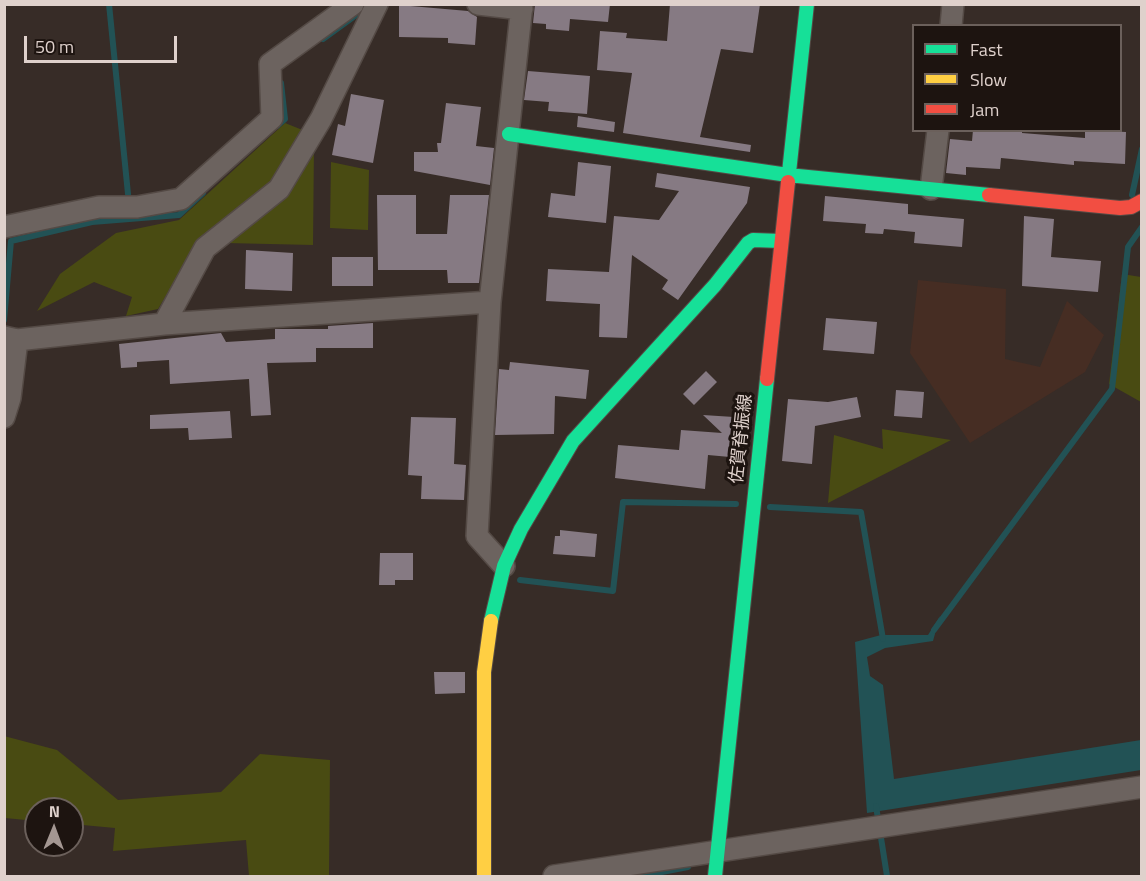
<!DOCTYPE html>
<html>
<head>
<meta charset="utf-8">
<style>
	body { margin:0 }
	#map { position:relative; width:1146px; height:881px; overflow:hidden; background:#372c27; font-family:"Titillium Web",sans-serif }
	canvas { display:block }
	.frame { position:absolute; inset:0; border:6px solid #dfd1cc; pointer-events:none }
	.legend { position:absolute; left:912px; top:24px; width:210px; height:108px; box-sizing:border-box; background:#1d1410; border:2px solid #6b605b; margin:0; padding:8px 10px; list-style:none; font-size:18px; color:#dfd1cc }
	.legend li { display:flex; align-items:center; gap:12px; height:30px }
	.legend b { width:30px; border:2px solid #6b605b }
	.north { position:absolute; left:24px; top:797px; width:60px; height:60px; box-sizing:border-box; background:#1d1410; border:2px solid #6b605b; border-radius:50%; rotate:1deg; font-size:16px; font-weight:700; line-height:24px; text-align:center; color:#dfd1cc }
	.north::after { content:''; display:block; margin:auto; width:21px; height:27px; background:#a49792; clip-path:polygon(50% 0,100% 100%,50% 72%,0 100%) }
	.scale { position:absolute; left:24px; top:36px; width:153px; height:27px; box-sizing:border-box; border:3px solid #dfd1cc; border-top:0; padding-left:8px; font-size:18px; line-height:21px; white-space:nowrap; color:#dfd1cc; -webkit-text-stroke:4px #1d1410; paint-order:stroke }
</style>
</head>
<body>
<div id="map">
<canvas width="1146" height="881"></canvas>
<div class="frame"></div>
<ul class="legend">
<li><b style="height:8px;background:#16e098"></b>Fast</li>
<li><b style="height:8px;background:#ffcf43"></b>Slow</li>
<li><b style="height:8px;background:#f24e42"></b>Jam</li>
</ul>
<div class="north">N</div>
<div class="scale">50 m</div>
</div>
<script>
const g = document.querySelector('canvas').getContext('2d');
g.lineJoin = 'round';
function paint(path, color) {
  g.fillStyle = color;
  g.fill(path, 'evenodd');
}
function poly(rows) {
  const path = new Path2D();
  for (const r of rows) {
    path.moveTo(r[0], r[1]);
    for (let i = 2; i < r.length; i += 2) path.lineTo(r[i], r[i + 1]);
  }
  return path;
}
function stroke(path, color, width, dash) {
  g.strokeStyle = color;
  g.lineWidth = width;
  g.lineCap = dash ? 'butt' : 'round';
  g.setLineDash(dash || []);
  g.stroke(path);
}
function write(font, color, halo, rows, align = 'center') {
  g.font = font + ' "Titillium Web","Noto Sans JP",sans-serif';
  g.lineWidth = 6;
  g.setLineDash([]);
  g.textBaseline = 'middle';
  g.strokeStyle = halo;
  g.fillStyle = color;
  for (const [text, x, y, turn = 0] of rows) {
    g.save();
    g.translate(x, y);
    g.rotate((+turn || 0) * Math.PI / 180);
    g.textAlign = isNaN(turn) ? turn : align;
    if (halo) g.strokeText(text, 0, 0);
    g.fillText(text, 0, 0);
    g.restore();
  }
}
const built = poly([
	[918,280,1006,289,1005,359,1040,367,1067,301,1104,335,1085,372,970,443,910,353]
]);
const green = poly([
	[285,123,305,131,277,185,196,245,158,309,126,316,132,297,94,282,37,311,60,274,116,233,179,220],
	[314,145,313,245,226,243],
	[331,162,369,170,368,230,330,228],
	[1122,274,1141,277,1141,402,1109,384],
	[882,429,951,440,828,503,834,435,883,449],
	[4,736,57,750,118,800,221,792,260,754,330,760,329,876,249,876,246,840,113,851,115,828,72,824,72,809,36,809,36,821,5,818]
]);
const water = poly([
	[940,616,933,641,885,648,867,657,870,676,883,685,894,779,1141,740,1141,770,867,813,855,642,881,635,928,635]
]);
const stream = poly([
	[109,4,128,194],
	[323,39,356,15,361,8],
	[277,126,285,119,281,83],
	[1132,195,1142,149],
	[4,320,11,241,92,222,179,215,203,193],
	[770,507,861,512,883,639],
	[520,580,613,591,623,502,736,504],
	[934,630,1112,389,1128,247,1142,227],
	[876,806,887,876],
	[641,876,688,867]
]);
const building = poly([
	[535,4,610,4,608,22,570,19,569,31,546,29,546,24,533,23],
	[670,4,760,4,753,53,721,49,700,137,751,145,750,152,623,133,632,73,597,70,600,31,627,33,626,38,667,41],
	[399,5,468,11,477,17,475,45,448,43,448,38,399,37],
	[528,71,590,76,587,114,548,111,549,102,524,100],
	[351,94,384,100,373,163,332,155,338,124,345,126],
	[446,103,481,107,476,146,494,148,490,185,414,171,414,152,438,152,437,143,441,143],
	[578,116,615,122,614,132,577,127],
	[973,130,1022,130,1022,133,1085,138,1085,130,1126,132,1125,164,1074,161,1074,165,1001,158,1000,169,966,167,966,175,946,173,950,139,972,141],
	[578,162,611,166,606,223,548,217,551,193,575,196],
	[657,173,750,187,747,203,678,300,662,289,668,280,632,255,627,338,599,337,600,304,546,301,548,269,609,272,614,216,659,220,679,191,655,187],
	[377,195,416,195,416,234,447,234,450,195,489,195,479,283,448,283,447,270,378,270],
	[825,196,908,204,908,214,964,219,962,247,914,243,915,232,884,229,883,234,865,233,866,224,823,221],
	[1024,216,1054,219,1051,257,1101,261,1098,292,1022,286],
	[246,250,293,253,292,291,245,289],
	[332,257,373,257,373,286,332,286],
	[826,318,877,322,874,354,823,350],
	[373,323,373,348,316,348,316,362,267,363,271,415,251,416,249,379,170,384,169,360,137,362,137,367,121,368,119,344,221,333,226,342,275,339,275,329,328,329,328,326],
	[510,362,589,370,586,399,555,396,554,434,495,435,499,369,509,370],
	[706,371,717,382,694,405,683,394],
	[896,390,924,392,922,418,894,416],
	[857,397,861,417,815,426,812,464,782,461,788,399,828,402],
	[230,411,232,438,189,440,188,428,150,429,150,415],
	[703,415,734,417,730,457,708,455,705,489,615,478,618,445,679,450,681,430,722,433],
	[411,417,456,418,454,464,466,465,464,500,421,499,422,476,408,475],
	[560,530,597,534,595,557,553,554,555,536,560,536],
	[380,553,413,553,413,580,395,580,395,585,379,585],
	[434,672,465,672,465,693,435,694]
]);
const street = poly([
	[478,4,522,9],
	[951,26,953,4],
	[931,189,938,130],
	[4,227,99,207,137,207,181,199,272,118,270,64,353,4],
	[164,324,205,248,279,189,321,119,377,4],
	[4,337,17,340,164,324,490,302],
	[4,417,10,398,17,340],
	[504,566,477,536,490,302,522,4],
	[554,876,1142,787]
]);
const fast = poly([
	[509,134,788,175,989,195],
	[788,182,807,4],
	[491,621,504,566,521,529,573,441,715,285,748,243,753,240,781,241],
	[715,876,767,379]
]);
const slow = poly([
	[484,876,484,672,491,621]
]);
const jam = poly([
	[989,195,1120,208,1131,207,1142,201],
	[767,379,788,182]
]);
const streetNames = [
	["佐賀脊振線",742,439,-84]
];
paint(built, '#462d23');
paint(green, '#494b12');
paint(water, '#225255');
stroke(stream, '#225255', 6);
paint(building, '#867a83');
stroke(street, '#544a45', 24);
stroke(fast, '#544a45', 16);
stroke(slow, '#544a45', 16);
stroke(jam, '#544a45', 16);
stroke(street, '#6c635f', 21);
stroke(fast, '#16e098', 14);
stroke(slow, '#ffcf43', 14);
stroke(jam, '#f24e42', 14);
write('18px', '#dfd1cc', '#1d1410', streetNames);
</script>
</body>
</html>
